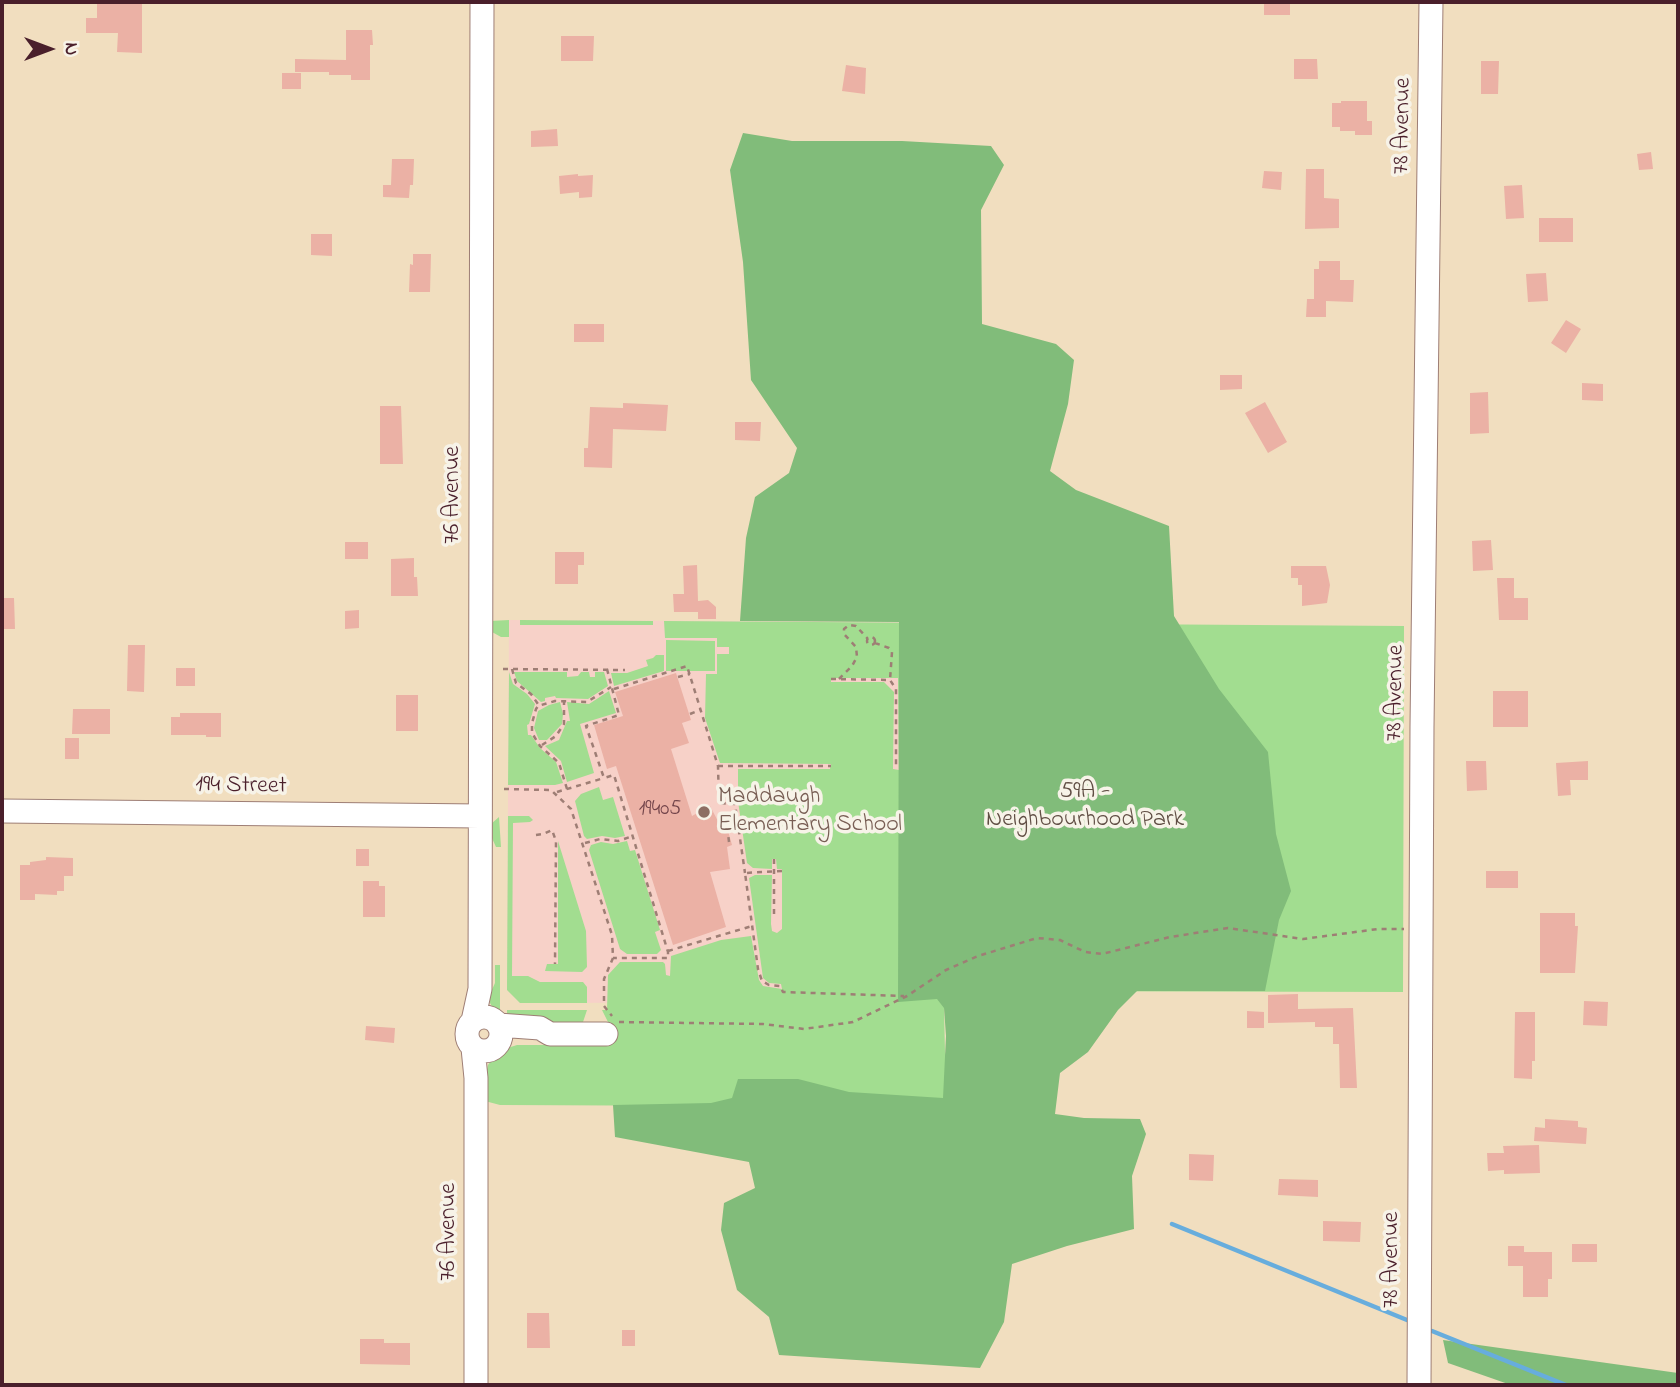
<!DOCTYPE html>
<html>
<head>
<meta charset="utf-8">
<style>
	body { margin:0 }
	#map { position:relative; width:1680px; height:1387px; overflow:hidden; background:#f1debf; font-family:"Indie Flower",sans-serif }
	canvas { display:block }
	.frame { position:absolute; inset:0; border:4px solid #4a1f2b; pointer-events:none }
	.north { position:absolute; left:14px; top:14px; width:70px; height:70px; -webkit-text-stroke:5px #f7f3e8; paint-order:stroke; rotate:90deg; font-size:19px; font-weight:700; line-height:28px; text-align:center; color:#4a1f2b }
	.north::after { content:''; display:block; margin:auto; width:24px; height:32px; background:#4a1f2b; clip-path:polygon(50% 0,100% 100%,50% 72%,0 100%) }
</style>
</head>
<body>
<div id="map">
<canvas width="1680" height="1387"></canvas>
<div class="frame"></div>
<div class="north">N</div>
</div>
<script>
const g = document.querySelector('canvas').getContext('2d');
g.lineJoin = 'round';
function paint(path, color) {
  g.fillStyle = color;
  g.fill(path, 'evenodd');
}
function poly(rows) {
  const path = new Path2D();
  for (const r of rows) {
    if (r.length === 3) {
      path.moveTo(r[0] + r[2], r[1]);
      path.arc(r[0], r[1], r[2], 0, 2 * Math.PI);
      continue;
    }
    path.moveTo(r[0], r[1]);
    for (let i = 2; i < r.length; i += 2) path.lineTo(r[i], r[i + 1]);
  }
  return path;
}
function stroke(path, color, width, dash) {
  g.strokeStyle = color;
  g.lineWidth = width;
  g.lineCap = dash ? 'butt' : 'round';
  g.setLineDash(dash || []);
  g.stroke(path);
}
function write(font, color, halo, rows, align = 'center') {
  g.font = font + ' "Indie Flower",sans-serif';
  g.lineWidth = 7;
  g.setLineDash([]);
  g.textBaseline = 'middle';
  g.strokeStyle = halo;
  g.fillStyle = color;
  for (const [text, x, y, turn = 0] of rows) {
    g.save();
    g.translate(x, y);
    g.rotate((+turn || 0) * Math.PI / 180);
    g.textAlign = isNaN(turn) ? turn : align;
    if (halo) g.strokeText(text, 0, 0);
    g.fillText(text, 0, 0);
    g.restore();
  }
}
const built = poly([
	[509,620,899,622,898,1002,520,1003,507,990]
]);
const green = poly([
	[509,620,509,637,501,637,492,632,490,621],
	[520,620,653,621,653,625,520,625],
	[664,621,1404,626,1403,992,959,991,944,1008,945,1052,959,1107,500,1105,485,1101,485,1079,488,1065,498,1051,517,1045,607,1045,608,1022,602,1010,607,1010,608,975,620,962,663,962,665,964,666,975,670,976,671,956,721,940,751,936,759,980,763,986,782,989,781,984,769,983,763,978,749,878,755,875,772,875,771,924,772,931,777,933,782,929,782,869,777,869,776,859,772,859,772,869,753,868,747,863,738,801,738,769,830,769,831,764,720,763,705,718,706,674,717,674,717,654,729,654,729,647,717,647,717,638,665,638],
	[831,678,898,678,899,770,893,769,894,692,884,682,831,682],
	[666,640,715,641,715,671,666,671],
	[656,655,664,655,664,671,614,686,611,673,627,673,648,666,646,660,653,658],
	[509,672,513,684,527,694,535,704,529,724,527,725,528,735,531,735,540,748,556,762,563,783,555,785,508,785],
	[514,672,567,672,567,677,578,676,581,672,589,672,590,677,595,677,595,672,604,672,608,686,588,699,556,698,555,696,545,698,545,701,541,702,517,681],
	[609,691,616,713,580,724,594,773,567,782,561,761,545,746,559,740,567,721,570,721,567,702,589,704],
	[560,702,563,714,562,724,547,740,539,740,534,728,538,711,549,705],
	[599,787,603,800,613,797,625,836,615,838,602,836,587,839,584,836,575,801,581,794],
	[508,816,529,816,533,820,530,822,513,823,512,976,528,976,540,982,583,982,587,987,587,1003,520,1003,507,990],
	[499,817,501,847,496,847,491,836,491,824],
	[558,841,586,931,587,967,582,972,545,971,547,964,558,964],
	[627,841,630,851,635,850,660,930,655,932,661,950,657,954,627,954,620,949,589,850,591,845,601,842,613,844],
	[495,965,500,965,500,1014,498,1017,490,1003,490,994,495,983],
	[507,1010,587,1010,583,1022,515,1022,507,1015]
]);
const forest = poly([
	[743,133,792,141,902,141,991,146,1004,165,981,210,982,324,1056,344,1074,360,1068,404,1050,471,1076,490,1169,526,1174,616,1219,689,1268,752,1276,834,1291,891,1279,920,1265,991,1137,991,1118,1010,1088,1052,1060,1073,1055,1114,1084,1118,1140,1119,1146,1134,1132,1176,1134,1229,1067,1246,1012,1264,1004,1322,980,1368,779,1355,769,1317,737,1290,721,1230,724,1203,755,1188,749,1162,615,1137,613,1105,711,1103,732,1098,738,1079,798,1079,849,1092,943,1098,946,1036,944,1008,937,999,898,1002,899,622,740,621,746,538,755,497,789,473,797,448,751,380,743,262,730,170],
	[1443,1340,1678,1373,1678,1385,1511,1385,1448,1363]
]);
const stream = poly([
	[1172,1224,1407,1320],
	[1432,1331,1566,1385]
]);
const building = poly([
	[97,2,142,2,142,53,117,52,118,33,86,33,86,18,97,18],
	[1264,2,1290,2,1290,15,1264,15],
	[346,30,372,30,373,45,370,45,370,80,351,80,351,75,329,75,329,72,295,72,295,59,346,60],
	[561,36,594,36,593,61,561,61],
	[1294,59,1317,59,1318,79,1294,79],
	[1481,61,1499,61,1498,94,1481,94],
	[846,65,866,68,865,94,842,91],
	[282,73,301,73,301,89,282,89],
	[1341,101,1367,101,1367,121,1372,121,1372,135,1355,135,1355,131,1340,131,1340,127,1332,127,1332,103,1341,103],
	[557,129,558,146,531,147,531,131],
	[1651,152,1653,169,1639,170,1637,154],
	[392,159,414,159,413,185,410,185,409,198,383,197,383,185,391,185],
	[1306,169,1324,169,1324,198,1339,199,1339,228,1305,229],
	[1264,171,1282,172,1281,190,1262,188],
	[578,174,578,176,593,175,592,197,579,198,579,192,560,194,559,176],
	[1522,185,1524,218,1506,219,1504,186],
	[1539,218,1573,218,1573,242,1539,242],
	[311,234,332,234,332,256,311,255],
	[413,254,431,254,430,292,409,292,410,264,413,265],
	[1319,261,1340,261,1340,280,1354,280,1353,302,1326,301,1326,317,1306,317,1307,299,1314,299,1314,269,1319,269],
	[1546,273,1548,301,1528,302,1526,274],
	[1566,320,1581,329,1566,353,1551,343],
	[574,324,604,324,604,342,574,342],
	[1220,375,1242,375,1242,389,1220,390],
	[1582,383,1603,384,1603,401,1582,400],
	[1488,392,1489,433,1470,434,1470,393],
	[1265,402,1287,442,1268,453,1245,413],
	[623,403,668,405,666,431,613,429,612,468,584,467,584,448,588,448,590,407,623,408],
	[380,406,401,406,403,464,380,464],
	[735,422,761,422,760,441,735,440],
	[1491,540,1493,570,1473,571,1472,541],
	[345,542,368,542,368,559,345,559],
	[555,552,584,552,584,565,578,565,578,584,555,584],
	[414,558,414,577,417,577,418,596,391,596,391,559],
	[697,565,698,601,708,600,716,607,716,619,698,619,698,612,674,612,673,594,684,594,683,566],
	[1291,566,1326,566,1330,585,1327,603,1302,606,1302,585,1298,585,1298,578,1291,578],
	[1497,578,1514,578,1514,598,1528,598,1528,620,1499,620],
	[2,598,14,598,15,629,2,629],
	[359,610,359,628,345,629,345,611],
	[128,645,145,645,144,692,127,691],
	[176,668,195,668,195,686,176,686],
	[676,673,691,720,682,723,689,743,671,749,692,816,710,806,720,825,726,824,732,845,727,847,730,869,710,872,726,927,673,945,616,766,607,769,594,725,623,716,615,692],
	[1493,691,1528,691,1528,727,1493,727],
	[396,695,418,695,418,731,396,731],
	[73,709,110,709,110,734,72,734],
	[180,713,221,713,221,737,206,737,206,735,171,735,171,717,180,717],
	[65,738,79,738,79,759,65,759],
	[1466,761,1486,761,1487,790,1467,791],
	[1588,761,1588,780,1570,780,1571,795,1558,796,1556,763],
	[356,849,369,849,369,866,356,866],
	[46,857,73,858,73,876,64,876,64,891,57,891,57,895,35,894,35,900,20,900,20,865,30,865,30,862,46,860],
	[1486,871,1518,871,1518,888,1486,888],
	[363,881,379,881,379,886,385,886,385,917,363,917],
	[1540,913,1575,913,1575,926,1578,926,1575,973,1540,973],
	[1298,994,1298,1009,1353,1008,1357,1088,1340,1088,1339,1044,1333,1044,1333,1027,1315,1027,1315,1022,1268,1023,1268,995],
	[1584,1001,1608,1002,1607,1026,1583,1025],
	[1247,1011,1264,1012,1264,1028,1247,1028],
	[1515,1012,1535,1012,1535,1061,1532,1061,1532,1079,1514,1078],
	[366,1026,395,1028,394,1043,365,1040],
	[1545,1119,1578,1121,1578,1127,1587,1128,1586,1144,1534,1141,1535,1127,1545,1128],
	[1539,1145,1540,1173,1504,1174,1504,1170,1488,1171,1487,1153,1504,1153,1503,1146],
	[1189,1154,1214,1155,1213,1181,1189,1180],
	[1279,1179,1318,1180,1318,1197,1278,1195],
	[1323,1221,1361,1222,1360,1242,1323,1241],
	[1572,1244,1597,1244,1597,1262,1572,1262],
	[1508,1246,1524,1246,1524,1252,1552,1252,1552,1279,1548,1279,1548,1297,1523,1297,1523,1266,1508,1266],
	[527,1313,549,1313,550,1348,527,1348],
	[622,1330,635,1330,635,1346,622,1346],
	[360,1339,384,1339,384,1343,410,1343,410,1365,360,1364]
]);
const path = poly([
	[871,641,4],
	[875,643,889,648,892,652,890,680],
	[503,669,625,670],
	[512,669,516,683,531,694,538,704],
	[607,669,619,715,586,726,604,778,614,775,668,952,668,958,613,958],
	[678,677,690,674],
	[831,679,890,680,896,689,896,768],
	[839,679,852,666,857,657,856,647,844,634,844,629,849,625,856,626,868,639],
	[614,689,687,666,718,766,719,803,735,804,745,873],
	[690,714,700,710],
	[542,745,556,736,564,724,564,700],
	[718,766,831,766],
	[504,789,551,790,571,809,612,935,613,958,604,979,604,1006,612,1016],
	[567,789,559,763,540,746,532,733,532,723,536,709,538,706,555,701,587,702,611,687],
	[557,792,604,778],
	[536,835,543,834,552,830,556,841,555,964],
	[729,842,726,816,735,815],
	[585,843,600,839,618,841,633,836],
	[782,871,745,873,758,969,762,981,769,985,780,986,783,992,904,996],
	[774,914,774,859],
	[668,951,752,926],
	[619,1022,763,1024,804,1029,853,1022,907,996,946,970,978,956,1037,938,1060,940,1085,952,1102,954,1170,937,1228,928,1303,939,1378,929,1404,929]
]);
const minor = poly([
	[2,811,480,816],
	[484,1034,17],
	[473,1021,480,989,482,2],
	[498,1025,540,1028,550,1034,606,1034],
	[473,1048,476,1078,476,1385],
	[1419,1385,1422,726,1431,2]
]);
const markers = [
	[704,812,7,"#8d6e63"]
];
const numberNames = [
	["19405",660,811]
];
const streetNames = [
	["78 Avenue",1404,126,-89],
	["76 Avenue",454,495,-90],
	["78 Avenue",1397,693,-89],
	["194 Street",241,787,1],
	["76 Avenue",450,1232,-90],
	["78 Avenue",1393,1260,-90]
];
const parkNames = [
	["59A -",1085,793],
	["Neighbourhood Park",1085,821]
];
const educationNames = [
	["Maddaugh",718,798],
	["Elementary School",718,826]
];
paint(built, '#f7d1c8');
paint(green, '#a2dd90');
paint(forest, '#81bc7a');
stroke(stream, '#67addd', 4.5);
paint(building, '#ebb1a5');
stroke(minor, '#9e7e75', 25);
stroke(path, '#9e7e75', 2.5, [5, 5]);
stroke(minor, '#fff', 23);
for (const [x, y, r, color] of markers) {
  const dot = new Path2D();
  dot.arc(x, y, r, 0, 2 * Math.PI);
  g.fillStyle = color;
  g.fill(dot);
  stroke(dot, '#f7f3e8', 2.5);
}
write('21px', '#72444a', null, numberNames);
write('24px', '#4a1f2b', '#f7f3e8', streetNames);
write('24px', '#604e44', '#f7f3e8', parkNames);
write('24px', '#785e54', '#f7f3e8', educationNames, 'left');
</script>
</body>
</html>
